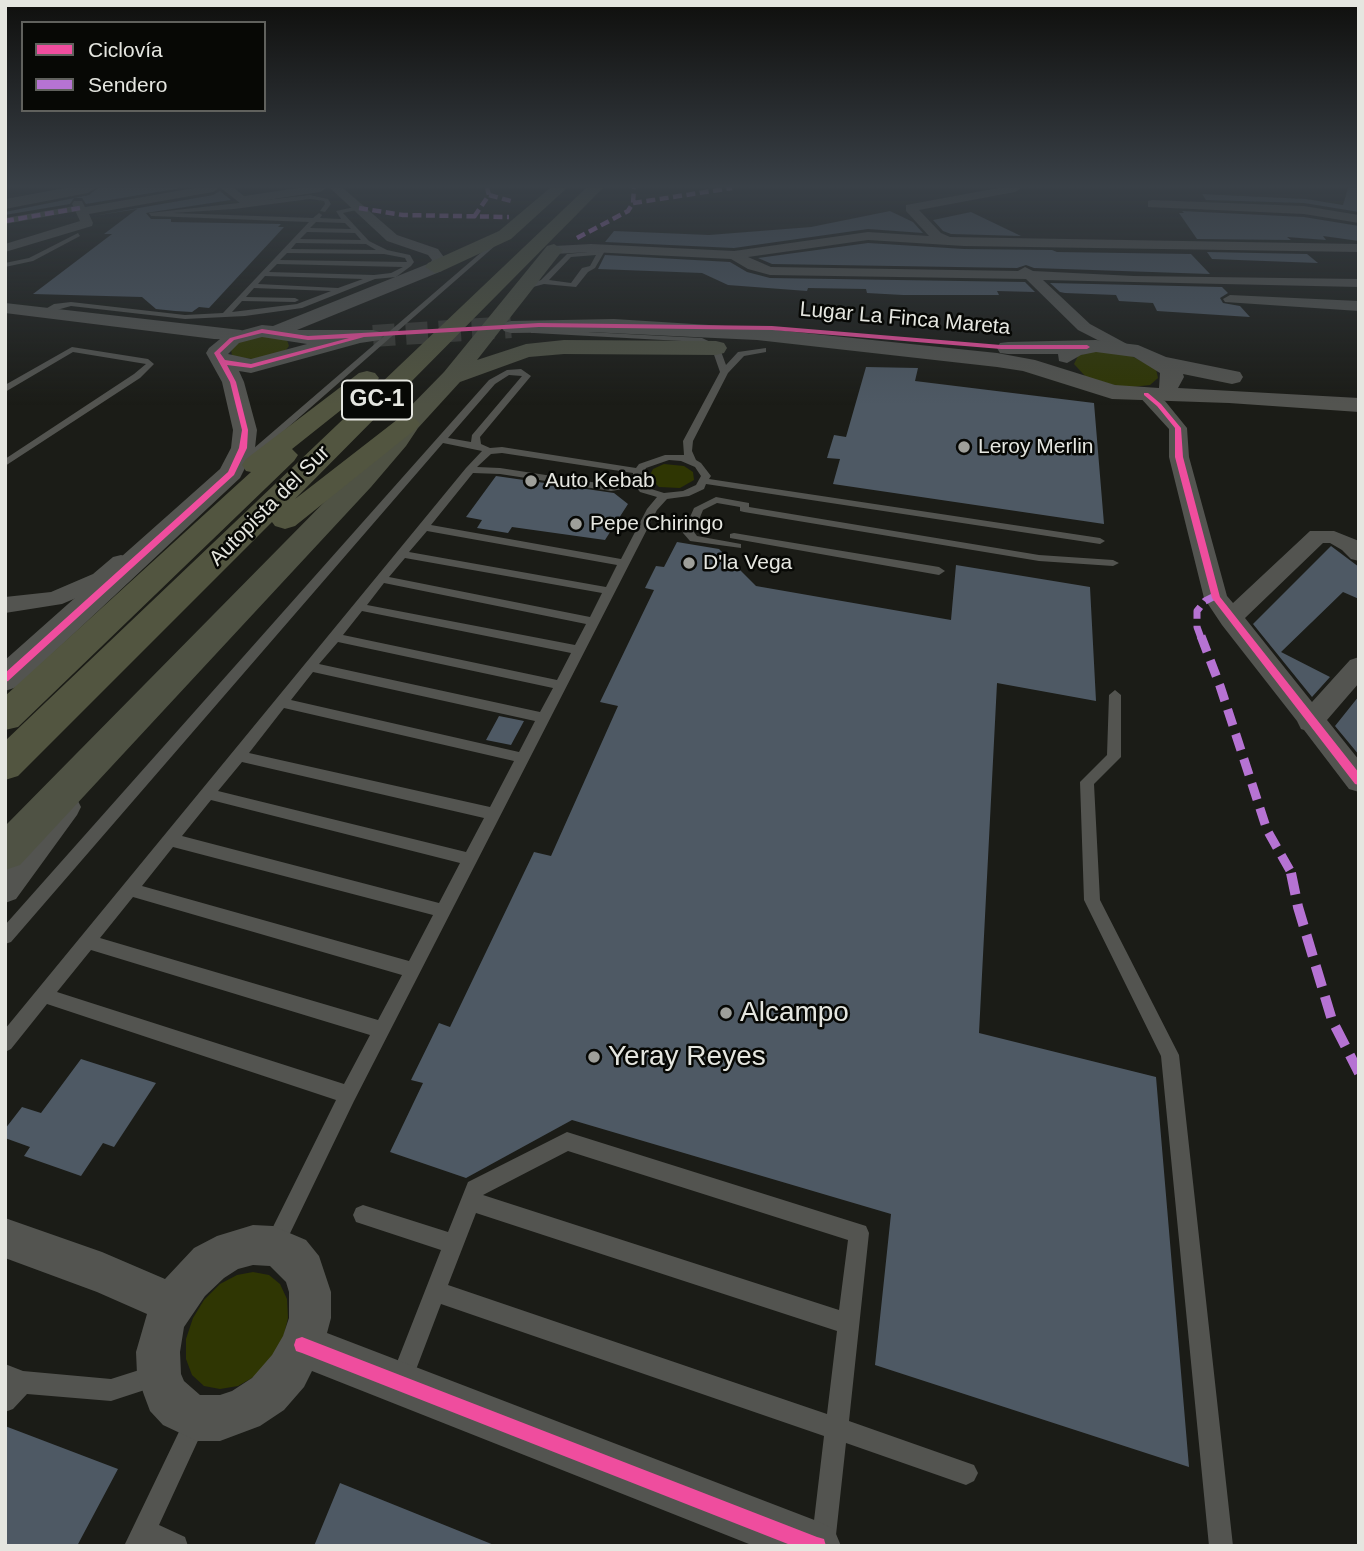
<!DOCTYPE html>
<html>
<head>
<meta charset="utf-8">
<style>
	body { margin:0 }
	#map { position:relative; width:1364px; height:1551px; overflow:hidden; background:#1b1c17; font-family:Helvetica,sans-serif }
	canvas { display:block }
	.frame { position:absolute; inset:0; border:7px solid #e5e6e0; pointer-events:none }
	.legend { position:absolute; left:21px; top:21px; width:245px; height:91px; box-sizing:border-box; background:#070805; border:2px solid #60615d; margin:0; padding:9px 12px; list-style:none; font-size:21px; color:#e5e6e0 }
	.legend li { display:flex; align-items:center; gap:14px; height:35px }
	.legend b { width:35px; border:2px solid #60615d }
</style>
</head>
<body>
<div id="map">
<canvas width="1364" height="1551"></canvas>
<div class="frame"></div>
<ul class="legend">
<li><b style="height:9px;background:#ef4d9e"></b>Ciclovía</li>
<li><b style="height:9px;background:#b673d3"></b>Sendero</li>
</ul>
</div>
<script>
const g = document.querySelector('canvas').getContext('2d');
g.lineJoin = 'round';
function paint(path, color) {
  g.fillStyle = color;
  g.fill(path, 'evenodd');
}
function poly(rows) {
  const path = new Path2D();
  for (const r of rows) {
    path.moveTo(r[0], r[1]);
    for (let i = 2; i < r.length; i += 2) path.lineTo(r[i], r[i + 1]);
  }
  return path;
}
function stroke(path, color, width, dash) {
  g.strokeStyle = color;
  g.lineWidth = width;
  g.lineCap = dash ? 'butt' : 'round';
  g.setLineDash(dash || []);
  g.stroke(path);
}
function write(font, color, halo, rows, align = 'center') {
  g.font = font + ' Helvetica,sans-serif';
  g.lineWidth = 5;
  g.setLineDash([]);
  g.textBaseline = 'middle';
  g.strokeStyle = halo;
  g.fillStyle = color;
  for (const [text, x, y, turn = 0] of rows) {
    g.save();
    g.translate(x, y);
    g.rotate((+turn || 0) * Math.PI / 180);
    g.textAlign = isNaN(turn) ? turn : align;
    if (halo) g.strokeText(text, 0, 0);
    g.fillText(text, 0, 0);
    g.restore();
  }
}
const green = poly([
	[261,336,287,340,289,346,286,350,259,360,232,356,231,349,239,342],
	[1090,351,1128,354,1156,369,1158,378,1150,385,1124,388,1086,377,1074,364,1078,356],
	[664,464,684,466,693,472,694,480,680,488,659,487,649,477,653,469],
	[253,1272,269,1275,280,1284,287,1299,288,1318,283,1339,272,1358,257,1375,238,1386,220,1389,204,1386,192,1375,186,1359,186,1339,193,1318,204,1300,220,1284,237,1275]
]);
const building = poly([
	[98,188,181,188,86,204,82,198,74,198,89,195],
	[1348,188,1359,188,1359,212,1304,203,1206,200,1202,194,1306,199,1343,205],
	[220,191,231,200,146,213,151,219,171,219,171,222,281,224,278,227,284,227,209,308,199,307,192,312,175,311,156,309,142,297,33,294,112,234,104,234,137,209,93,216,213,195],
	[74,198,70,204,5,215,5,212],
	[890,211,913,222,923,233,868,229,734,248,605,242,614,231,709,235,811,227],
	[1182,211,1304,217,1359,226,1359,241,1323,236,1326,240,1287,237,1291,240,1197,239,1179,213,1184,213],
	[971,212,1021,236,951,234,943,231,933,220],
	[868,243,964,249,1052,250,1057,252,1191,254,1210,274,1034,268,1026,265,1017,268,772,264,758,258],
	[1207,252,1307,254,1318,263,1212,259],
	[605,255,730,262,747,272,770,278,1025,282,1035,292,997,291,999,295,903,295,867,293,866,289,808,288,807,291,728,285,702,273,598,269],
	[1050,283,1222,287,1228,293,1220,298,1223,303,1240,306,1250,317,1157,311,1153,303,1119,301,1116,295,1065,293,1060,292],
	[866,367,918,368,915,381,1094,403,1104,524,833,484,840,459,827,458,834,435,846,437],
	[496,476,614,493,628,504,605,540,512,527,508,533,477,528,482,520,466,517],
	[677,542,719,549,756,586,951,620,956,565,1090,587,1096,701,997,683,979,1033,1156,1077,1189,1467,875,1365,891,1214,572,1120,466,1178,390,1152,423,1083,411,1080,439,1023,450,1027,534,852,551,856,618,706,600,702,654,590,645,588,656,566,664,567],
	[1331,546,1359,567,1359,599,1343,592,1281,652,1330,677,1312,697,1253,624],
	[1359,696,1359,755,1335,726],
	[499,716,524,721,511,745,486,740],
	[81,1059,156,1083,114,1147,103,1143,81,1176,24,1156,30,1147,5,1138,5,1129,22,1107,41,1113],
	[5,1426,118,1469,77,1546,5,1546],
	[340,1483,494,1545,494,1546,314,1546]
]);
const tertiaryTunnel = poly([
	[373,336,511,327]
]);
const service = poly([
	[310,195,328,199,331,204,325,212,320,211,325,204,324,201,310,199,234,209,173,213,313,218,319,213,322,215,320,218,341,219,336,211,359,206,361,209,343,213,369,241,387,250,410,255,414,262,411,266,396,277,375,279,302,308,245,316,185,319,71,306,46,313,42,311,54,304,71,302,185,315,223,313,309,222,151,216,149,213,310,195],
	[316,222,345,223,351,229,310,228,316,222],
	[307,232,355,233,361,240,300,239,307,232],
	[296,243,366,244,376,250,291,249,296,243],
	[287,253,384,254,405,258,407,262,280,260,287,253],
	[277,264,403,267,391,273,374,275,269,272,277,264],
	[265,276,363,279,338,288,258,284,265,276],
	[254,288,331,291,297,304,232,312,242,301,295,302,299,300,295,298,246,297,254,288],
	[78,233,80,236,33,261,5,267,5,263,29,258,78,233],
	[499,237,504,238,245,465,239,465,239,461,499,237],
	[603,247,606,249,595,268,588,272,576,287,544,284,522,290,518,288,541,280,567,254,598,251,603,247],
	[596,255,590,266,582,268,571,283,549,280,571,257,596,255],
	[531,329,702,338,719,346,726,365,738,352,766,348,766,352,744,356,728,373,693,441,692,451,696,460,701,463,711,476,709,479,1100,538,1105,541,1100,544,706,484,704,489,689,496,667,499,657,510,354,1101,281,1252,274,1255,267,1252,264,1245,336,1100,47,1004,11,1049,5,1052,5,1029,466,468,482,451,443,443,11,942,5,944,5,925,489,380,507,370,521,369,531,376,480,437,481,444,490,448,502,447,636,468,639,464,665,455,684,455,683,441,720,372,712,349,700,342,534,333,531,333,531,329],
	[509,375,522,376,472,435,471,442,448,438,495,384,509,375],
	[502,453,633,473,632,482,611,485,500,468,477,467,491,454,502,453],
	[669,460,681,461,695,467,701,476,696,485,683,491,664,493,648,488,641,478,646,468,669,460],
	[473,473,500,474,611,491,636,487,640,492,657,497,647,509,621,559,431,525,473,473],
	[427,531,617,565,606,587,409,552,427,531],
	[405,558,602,593,590,617,389,577,405,558],
	[384,583,586,624,575,645,367,605,384,583],
	[362,611,571,653,557,680,343,635,362,611],
	[338,642,553,688,540,712,319,664,338,642],
	[313,672,535,721,519,752,291,700,313,672],
	[284,708,514,761,490,807,249,753,284,708],
	[242,762,484,818,466,852,218,791,242,762],
	[211,800,460,863,439,903,182,836,211,800],
	[173,847,433,915,409,961,142,886,173,847],
	[133,897,402,975,378,1020,100,938,133,897],
	[91,950,370,1035,344,1084,57,992,91,950],
	[72,347,148,359,154,364,140,378,5,466,5,459,134,374,146,364,73,352,5,392,5,385,72,347],
	[716,497,749,503,749,507,1039,555,1113,560,1119,563,1113,566,1039,561,744,512,740,511,740,507,717,503,703,510,694,532,697,536,741,544,741,548,690,541,683,533,694,508,716,497],
	[734,533,939,567,945,571,939,575,730,538,730,534,734,533],
	[1115,690,1121,695,1121,757,1094,784,1100,900,1179,1055,1233,1546,1209,1546,1161,1056,1084,900,1080,782,1107,755,1109,695,1115,690],
	[567,1132,866,1226,869,1233,849,1421,974,1465,978,1473,974,1481,966,1485,846,1443,835,1544,811,1546,824,1436,441,1304,409,1388,401,1391,393,1388,390,1380,441,1250,356,1222,353,1215,356,1208,363,1205,448,1232,468,1182,567,1132],
	[568,1151,848,1240,839,1310,483,1195,568,1151],
	[476,1213,837,1331,827,1414,448,1285,476,1213],
	[5,1364,23,1371,111,1379,155,1365,163,1368,166,1376,163,1384,111,1401,27,1394,13,1409,5,1412,5,1364],
	[196,1410,204,1413,207,1421,159,1525,185,1537,188,1546,124,1546,188,1413,196,1410]
]);
const pedestrian = poly([
	[80,205,83,206,83,210,5,224,5,218,80,205]
]);
const minor = poly([
	[194,188,219,188,213,192,89,214,93,223,92,226,5,252,5,244,80,221,72,204,74,201,82,201,85,207,194,188],
	[221,188,234,188,244,196,298,188,326,188,320,192,241,204,221,188],
	[330,188,343,188,397,235,438,249,446,260,440,270,430,270,428,267,432,260,428,255,387,241,330,188],
	[998,188,1021,188,1015,192,919,210,941,233,950,237,1359,244,1359,252,964,246,868,240,748,257,771,267,1018,271,1025,267,1033,271,1134,276,1359,279,1359,287,1043,280,1090,324,1127,344,1129,347,1127,350,1121,352,1078,330,1026,279,770,275,748,269,731,259,591,252,554,254,547,250,554,246,591,244,734,251,868,232,929,236,906,211,906,205,998,188],
	[1152,200,1304,206,1359,215,1359,223,1304,214,1148,207,1148,201,1152,200],
	[1230,295,1359,301,1359,311,1225,302,1223,299,1230,295],
	[5,303,241,330,249,335,241,340,214,339,5,313,5,303],
	[1146,389,1165,401,1187,428,1189,457,1227,596,1233,603,1310,531,1334,531,1359,541,1359,561,1351,559,1342,550,1330,543,1323,543,1245,618,1312,702,1350,660,1359,657,1359,683,1327,720,1359,760,1359,792,1349,789,1304,730,1301,729,1297,721,1222,625,1204,598,1169,457,1169,429,1137,394,1146,389],
	[121,555,129,557,132,562,109,584,62,604,5,613,5,597,51,592,93,574,113,557,121,555],
	[67,795,77,799,81,807,77,815,16,899,5,903,5,865,57,799,67,795],
	[5,1218,102,1252,165,1279,194,1248,217,1236,253,1225,273,1226,306,1240,319,1256,331,1292,331,1318,327,1333,817,1521,834,1529,841,1546,754,1546,312,1371,304,1387,284,1410,260,1426,220,1441,197,1441,163,1425,150,1411,144,1395,137,1374,136,1352,147,1314,97,1292,5,1258,5,1218],
	[253,1265,270,1266,286,1282,289,1292,289,1318,283,1336,272,1355,252,1378,232,1391,220,1395,200,1395,184,1381,181,1374,180,1352,184,1327,205,1296,224,1278,238,1269,253,1265]
]);
const tertiary = poly([
	[65,188,96,188,88,193,5,209,5,199,65,188],
	[435,261,444,267,442,271,297,330,373,330,380,332,383,336,380,340,360,343,251,373,239,371,244,382,257,430,255,448,240,478,17,687,5,691,5,660,220,469,231,448,233,430,222,382,206,353,209,348,225,335,262,325,273,326,435,261],
	[262,337,307,344,251,359,228,354,239,343,262,337],
	[614,319,757,328,997,353,1035,360,1115,385,1159,388,1160,373,1134,357,1096,352,1081,355,1067,363,1059,361,1058,354,1008,354,1000,353,997,348,1000,343,1008,342,1096,340,1138,345,1166,357,1240,372,1243,377,1240,382,1232,384,1183,374,1184,377,1178,388,1359,398,1359,412,1229,403,1112,399,1023,371,997,367,757,340,589,332,511,333,504,331,501,327,504,323,511,321,614,319]
]);
const primary = poly([
	[554,244,563,250,477,360,526,344,564,340,716,341,724,343,727,348,724,353,716,355,564,354,529,357,460,382,418,428,406,446,371,487,20,865,5,870,5,826,351,475,386,437,398,419,444,372,547,246,554,244]
]);
const motorway = poly([
	[550,188,567,188,511,239,442,271,435,273,425,267,428,263,499,231,550,188],
	[586,188,603,188,295,499,398,419,407,416,416,419,420,424,416,429,295,526,285,529,275,526,272,522,18,776,5,780,5,741,586,188],
	[367,371,375,373,379,378,375,383,292,449,298,455,294,461,18,727,5,730,5,696,251,472,246,471,242,465,246,459,359,373,367,371]
]);
const quietFar3 = poly([
	[489,195,511,201],
	[633,203,732,188],
	[359,208,403,215,509,217],
	[474,217,489,195,487,188],
	[5,221,80,208],
	[577,238,628,211,633,203,634,188]
]);
const quietFar2 = poly([
	[1201,638,1197,627,1197,611,1205,601,1215,596]
]);
const quietFar1 = poly([
	[1201,636,1220,686,1267,830,1292,874]
]);
const quiet = poly([
	[1291,873,1298,907,1332,1020,1359,1073]
]);
const cycleway = poly([
	[539,323,772,326,1001,345,1087,345,1090,347,1087,349,1001,349,772,330,539,327,364,337,251,368,227,365,236,382,248,430,247,448,234,475,8,681,5,682,5,673,228,472,239,448,242,430,230,382,214,353,230,338,262,329,308,336,539,323],
	[262,333,308,340,349,338,251,364,225,360,220,353,234,340,262,333],
	[1144,393,1148,393,1161,404,1181,428,1183,457,1220,597,1359,773,1359,785,1355,784,1212,598,1175,457,1175,428,1157,406,1144,395,1144,393],
	[302,1337,817,1537,824,1539,826,1546,793,1546,302,1353,296,1351,294,1345,296,1339,302,1337]
]);
const markers = [
	[964,447,7,"#9e9f9a"],
	[531,481,7,"#9e9f9a"],
	[576,524,7,"#9e9f9a"],
	[689,563,7,"#9e9f9a"],
	[726,1013,7,"#9e9f9a"],
	[594,1057,7,"#9e9f9a"]
];
const farStreetnames = [
	["Lugar La Finca Mareta",905,319,5],
	["Autopista del Sur",270,506,-45]
];
const farPoinames = [
	["Leroy Merlin",978,447],
	["Auto Kebab",545,481],
	["Pepe Chiringo",590,524],
	["D'la Vega",703,563]
];
const shields = [
	[377,400,70]
];
const shieldNames = [
	["GC-1",377,400]
];
const nearPoinames = [
	["Alcampo",740,1013],
	["Yeray Reyes",608,1057]
];
paint(green, '#2f3603');
paint(building, '#4e5964');
stroke(tertiaryTunnel, '#393a35', 22, [22, 11]);
paint(service, '#535450');
paint(pedestrian, '#535450');
paint(minor, '#535450');
paint(tertiary, '#535450');
paint(primary, '#4f5244');
paint(motorway, '#525540');
stroke(quietFar3, '#b673d3', 4.5, [9, 4.5]);
stroke(quietFar2, '#b673d3', 7, [13, 7]);
stroke(quietFar1, '#b673d3', 9, [17, 9]);
stroke(quiet, '#b673d3', 10, [22, 10]);
paint(cycleway, '#ef4d9e');
const sky = g.createLinearGradient(0, 0, 0, 405);
sky.addColorStop(0, '#0f0f0d');
sky.addColorStop(0.46, '#394047');
sky.addColorStop(1, '#39404700');
g.fillStyle = sky;
g.fillRect(0, 0, 1364, 405);
for (const [x, y, r, color] of markers) {
  const dot = new Path2D();
  dot.arc(x, y, r, 0, 2 * Math.PI);
  g.fillStyle = color;
  g.fill(dot);
  stroke(dot, '#070805', 2.5);
}
write('21px', '#e5e6e0', '#070805', farStreetnames);
write('21px', '#e5e6e0', '#070805', farPoinames, 'left');
for (const [x, y, w] of shields) {
  const box = new Path2D();
  box.roundRect(x - w / 2, y - 19.5, w, 39, 5);
  g.fillStyle = '#070805';
  g.fill(box);
  stroke(box, '#e5e6e0', 2);
}
write('bold 23px', '#e5e6e0', null, shieldNames);
write('28px', '#e5e6e0', '#070805', nearPoinames, 'left');
</script>
</body>
</html>
